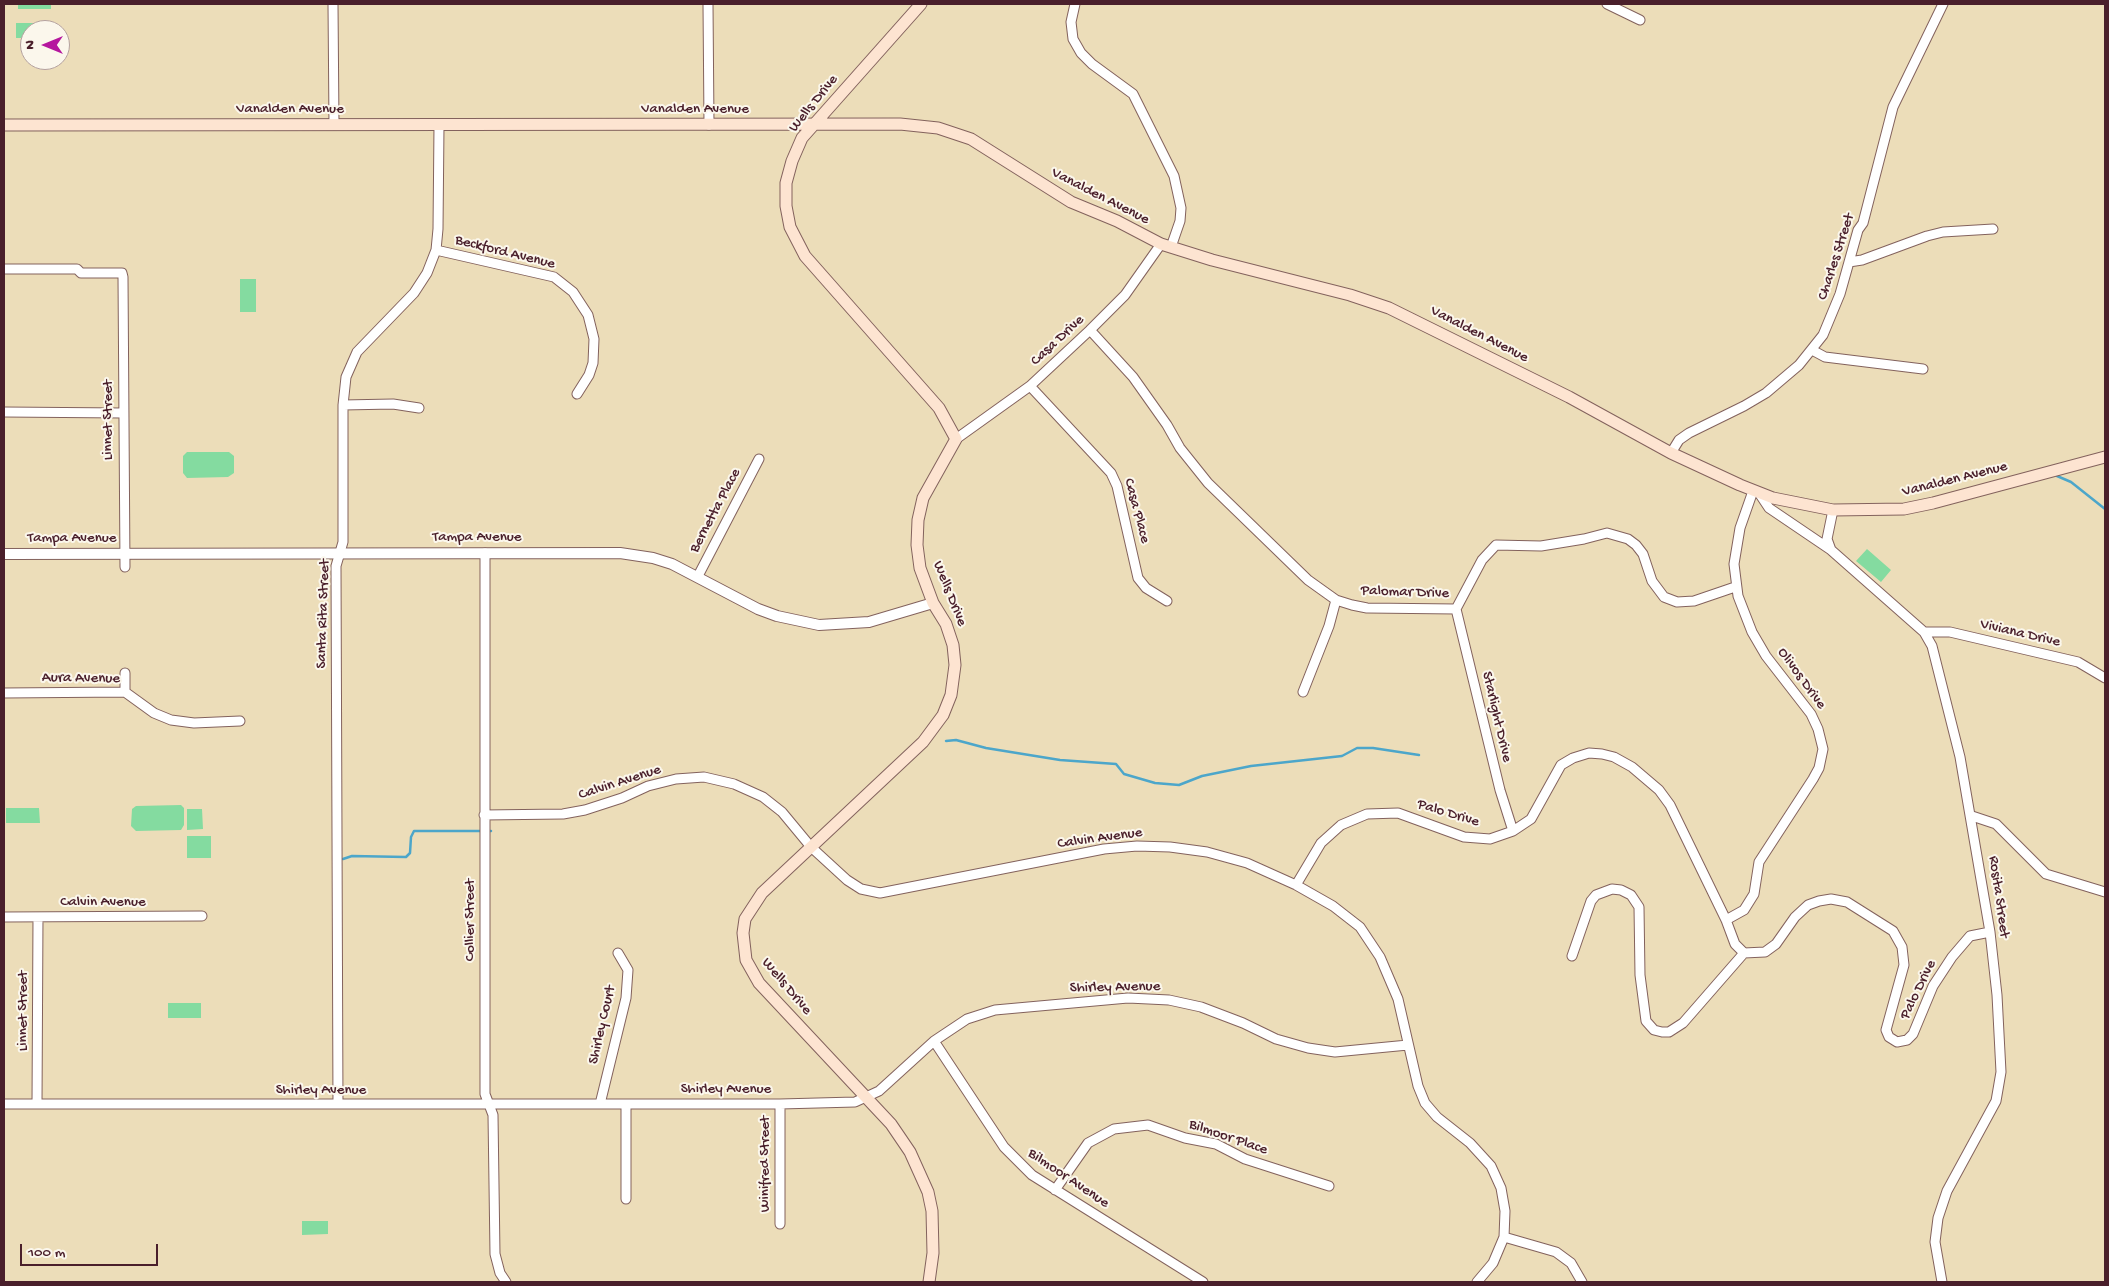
<!DOCTYPE html>
<html>
<head>
<meta charset="utf-8">
<style>
	body { margin:0 }
	#map { position:relative; width:2109px; height:1286px; overflow:hidden; background:#ecddb9; font-family:"Gochi Hand",sans-serif }
	canvas { display:block }
	.frame { position:absolute; inset:0; border:5px solid #4a1f2b; pointer-events:none }
	.north { position:absolute; left:20px; top:20px; width:50px; height:50px; box-sizing:border-box; background:#fbf7ec; border:1px solid #b4a19f; border-radius:50%; rotate:270deg; font-size:14px; font-weight:700; line-height:20px; text-align:center; color:#4a1f2b }
	.north::after { content:''; display:block; margin:auto; width:18px; height:22px; background:#b5179e; clip-path:polygon(50% 0,100% 100%,50% 72%,0 100%) }
	.scale { position:absolute; left:20px; top:1244px; width:138px; height:22px; box-sizing:border-box; border:2px solid #4a1f2b; border-top:0; padding-left:6px; font-size:15px; line-height:18px; white-space:nowrap; color:#4a1f2b; -webkit-text-stroke:4px #fbf7ec; paint-order:stroke }
</style>
</head>
<body>
<div id="map">
<canvas width="2109" height="1286"></canvas>
<div class="frame"></div>
<div class="north">N</div>
<div class="scale">100 m</div>
</div>
<script>
const g = document.querySelector('canvas').getContext('2d');
g.lineJoin = 'round';
function paint(path, color) {
  g.fillStyle = color;
  g.fill(path, 'evenodd');
}
function poly(rows) {
  const path = new Path2D();
  for (const r of rows) {
    path.moveTo(r[0], r[1]);
    for (let i = 2; i < r.length; i += 2) path.lineTo(r[i], r[i + 1]);
  }
  return path;
}
function stroke(path, color, width, dash) {
  g.strokeStyle = color;
  g.lineWidth = width;
  g.lineCap = dash ? 'butt' : 'round';
  g.setLineDash(dash || []);
  g.stroke(path);
}
function write(font, color, halo, rows, align = 'center') {
  g.font = font + ' "Gochi Hand",sans-serif';
  g.lineWidth = 4;
  g.setLineDash([]);
  g.textBaseline = 'middle';
  g.strokeStyle = halo;
  g.fillStyle = color;
  for (const [text, x, y, turn = 0] of rows) {
    g.save();
    g.translate(x, y);
    g.rotate((+turn || 0) * Math.PI / 180);
    g.textAlign = isNaN(turn) ? turn : align;
    if (halo) g.strokeText(text, 0, 0);
    g.fillText(text, 0, 0);
    g.restore();
  }
}
const green = poly([
	[18,4,51,4,51,9,18,9],
	[16,23,49,23,49,30,30,30,30,38,16,38],
	[240,279,256,279,256,312,240,312],
	[187,452,229,452,234,456,234,473,228,477,187,478,183,473,183,456],
	[1867,549,1891,570,1881,582,1856,561],
	[181,805,184,808,184,825,181,830,136,831,131,826,132,809,136,806],
	[6,808,39,808,40,823,6,823],
	[187,809,202,809,203,829,187,830],
	[187,836,211,836,211,858,187,858],
	[168,1003,201,1003,201,1018,168,1018],
	[302,1221,328,1221,328,1234,302,1235]
]);
const stream = poly([
	[2057,476,2071,482,2105,509],
	[946,741,956,740,986,748,1060,760,1116,764,1124,774,1155,783,1179,785,1202,776,1251,766,1342,756,1357,748,1373,748,1419,755],
	[343,859,352,856,406,857,410,853,411,837,414,831,491,831]
]);
const minor = poly([
	[333,4,334,125],
	[708,4,709,125],
	[1075,4,1071,22,1073,39,1081,53,1092,64,1133,94,1174,176,1181,208,1180,221,1171,247],
	[1607,4,1640,20],
	[436,250,554,277,573,292,588,315,594,339,593,363,589,375,577,394],
	[1849,262,1862,260,1927,236,1943,232,1993,229],
	[4,269,77,269,81,273,122,273,123,277,125,567],
	[1090,330,1133,377,1167,425,1180,448,1208,483,1308,580,1336,600,1352,605,1367,608,1456,609],
	[1812,350,1825,357,1923,369],
	[1030,386,1111,473,1117,486,1138,578,1146,588,1167,601],
	[343,405,393,404,419,408],
	[4,412,123,413],
	[956,439,1030,386,1090,330,1125,295,1161,244],
	[1671,453,1679,440,1689,433,1744,406,1766,393,1799,365,1823,335,1840,294,1858,230,1863,223,1893,107,1943,4],
	[1759,493,1769,508,1831,550,1924,632,1932,646,1960,757,1990,932,1997,995,2001,1072,1996,1101,1947,1191,1938,1218,1935,1242,1942,1282],
	[1831,550,1827,539,1833,510],
	[485,553,485,1094,493,1115,495,1254,500,1273,506,1282],
	[698,576,759,459],
	[1456,609,1482,560,1496,545,1541,546,1584,539,1607,533,1628,539,1636,545,1643,554,1652,581,1664,597,1677,602,1694,601,1735,587],
	[1456,609,1500,790,1513,831],
	[1924,632,1950,632,2078,662,2105,678],
	[125,673,125,692],
	[1303,692,1329,626,1336,600],
	[4,693,125,692,154,713,171,720,194,723,240,721],
	[484,815,563,814,585,810,622,798,648,786,676,779,704,777,734,784,763,797,782,812,811,847,847,880,861,889,880,893,1104,849,1137,846,1170,847,1207,852,1247,863,1296,885,1333,906,1360,927,1380,957,1398,999,1418,1086,1425,1103,1437,1117,1470,1143,1491,1166,1501,1188,1505,1211,1504,1237,1493,1263,1477,1282],
	[1972,816,1996,824,2046,874,2105,892],
	[1296,885,1321,843,1341,825,1367,814,1398,813,1464,837,1490,839,1513,831,1531,819,1561,765,1573,758,1589,753,1602,754,1614,757,1632,767,1659,790,1670,805,1726,920,1735,944,1744,953,1765,952,1776,944,1795,917,1808,905,1819,901,1831,899,1847,902,1893,931,1902,947,1904,965,1886,1030,1889,1037,1897,1042,1907,1040,1913,1034,1933,986,1952,957,1970,936,1990,932],
	[4,917,202,916],
	[1726,920,1744,910,1754,894,1759,862,1813,779,1819,768,1823,749,1818,729,1811,714,1766,656,1752,632,1738,596,1734,564,1740,528,1753,491],
	[1572,956,1591,901,1596,895,1612,889,1621,890,1631,895,1639,907,1640,975,1646,1021,1654,1030,1662,1032,1669,1032,1683,1023,1744,953],
	[934,1041,1004,1147,1032,1175,1203,1282],
	[4,1104,780,1104,855,1102,879,1091,934,1041,967,1019,995,1010,1128,998,1169,1000,1201,1007,1243,1023,1276,1039,1308,1048,1335,1052,1408,1045],
	[37,1104,38,917],
	[338,1104,336,566,343,542,343,405,346,377,357,352,414,293,427,273,436,250,438,229,439,126],
	[600,1104,626,998,628,970,618,953],
	[626,1104,626,1199],
	[1055,1190,1088,1143,1114,1129,1148,1125,1185,1138,1216,1144,1245,1159,1329,1186],
	[780,1224,780,1104],
	[1504,1237,1556,1252,1571,1263,1582,1282]
]);
const tertiary = poly([
	[4,554,620,553,653,558,672,564,758,609,777,616,819,625,869,622,933,603]
]);
const secondary = poly([
	[921,4,802,138,792,161,786,183,786,206,790,227,805,256,939,408,956,439,923,498,918,520,917,545,920,568,933,603,946,624,953,645,955,665,951,695,943,715,923,742,762,893,745,919,743,933,746,960,759,983,891,1124,910,1152,928,1192,932,1211,933,1253,929,1282],
	[4,125,900,124,938,128,971,139,1071,202,1117,221,1161,244,1212,260,1350,295,1389,308,1569,397,1671,453,1740,485,1773,498,1833,510,1904,509,1933,503,2105,457]
]);
const streetNames = [
	["Wells Drive",814,104,-51],
	["Vanalden Avenue",290,110],
	["Vanalden Avenue",695,110],
	["Vanalden Avenue",1100,197,27],
	["Beckford Avenue",505,253,14],
	["Charles Street",1837,257,-72],
	["Vanalden Avenue",1479,335,27],
	["Casa Drive",1058,341,-43],
	["Linnet Street",109,420,-90],
	["Vanalden Avenue",1955,480,-14],
	["Bernetta Place",716,511,-62],
	["Casa Place",1136,511,75],
	["Tampa Avenue",477,538],
	["Tampa Avenue",72,539],
	["Palomar Drive",1405,593,2],
	["Wells Drive",949,594,68],
	["Santa Rita Street",324,614,-88],
	["Viviana Drive",2020,634,13],
	["Aura Avenue",81,679,1],
	["Olivos Drive",1801,679,54],
	["Starlight Drive",1496,717,77],
	["Calvin Avenue",620,783,-18],
	["Palo Drive",1448,814,17],
	["Calvin Avenue",1100,839,-8],
	["Rosita Street",1998,897,82],
	["Calvin Avenue",103,903],
	["Collier Street",471,920,-90],
	["Wells Drive",786,987,50],
	["Shirley Avenue",1115,988,-1],
	["Palo Drive",1919,990,-64],
	["Linnet Street",24,1011,-90],
	["Shirley Court",603,1025,-77],
	["Shirley Avenue",726,1090],
	["Shirley Avenue",321,1091],
	["Bilmoor Place",1228,1138,19],
	["Winifred Street",766,1164,-90],
	["Bilmoor Avenue",1068,1179,34]
];
paint(green, '#84dba0');
stroke(stream, '#4ca6ca', 2.5);
stroke(minor, '#83625d', 11);
stroke(tertiary, '#83625d', 12);
stroke(secondary, '#83625d', 13);
stroke(minor, '#fff', 9);
stroke(tertiary, '#fff', 10);
stroke(secondary, '#fde4d1', 11);
write('15px', '#4a1f2b', '#fbf7ec', streetNames);
</script>
</body>
</html>
